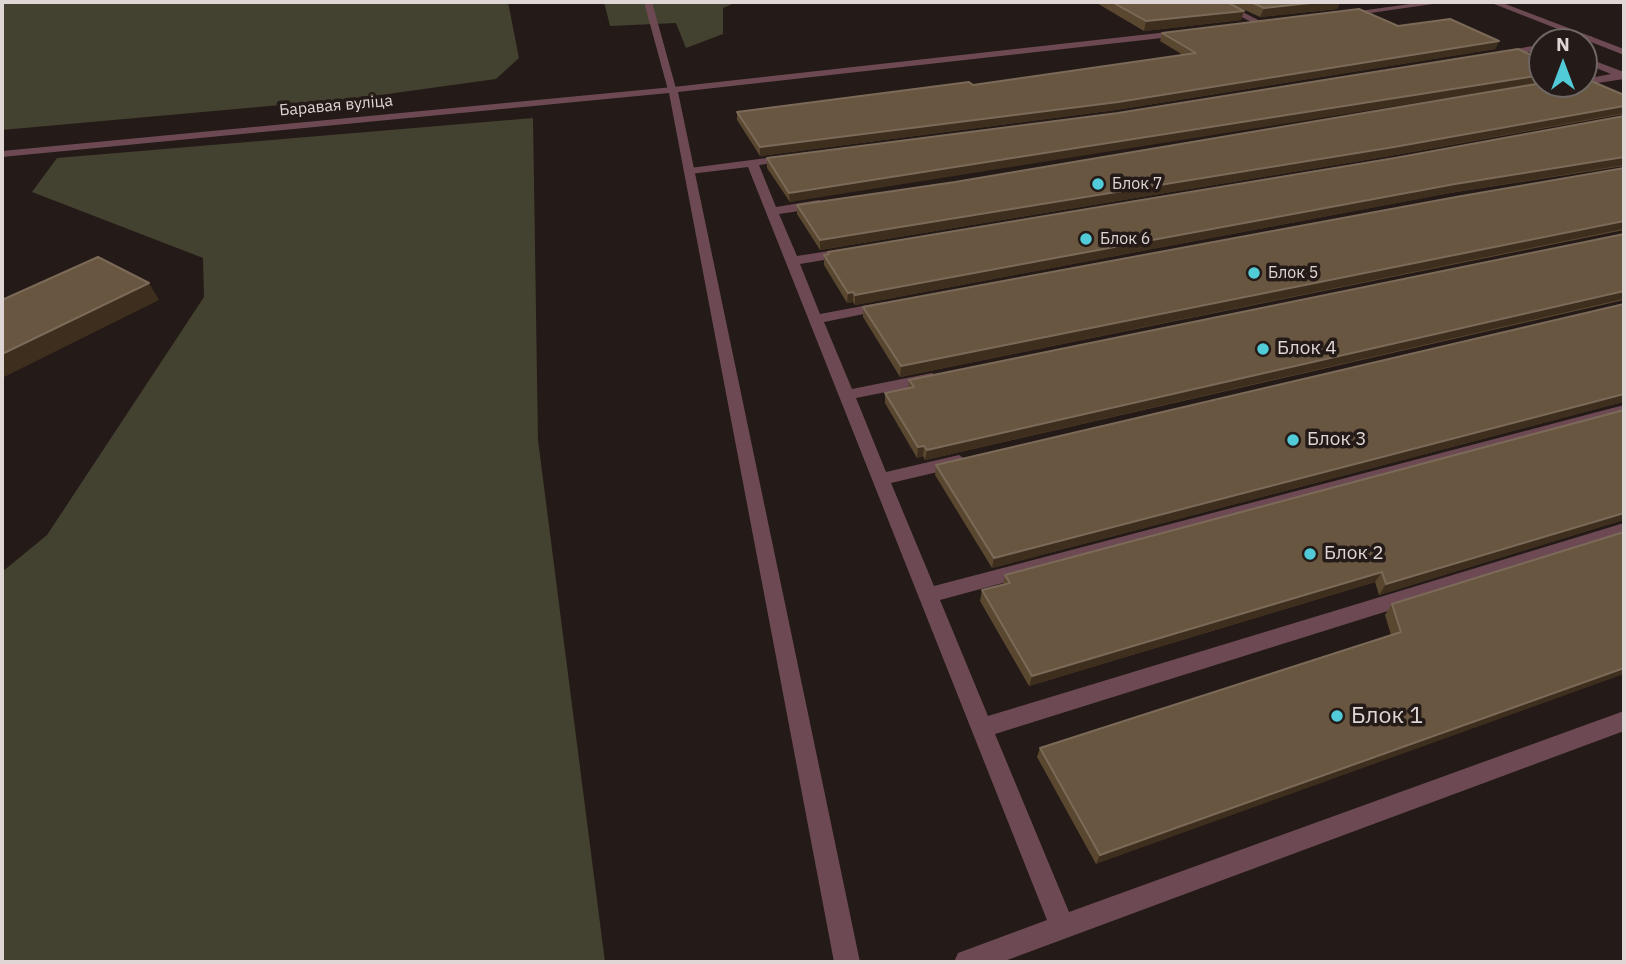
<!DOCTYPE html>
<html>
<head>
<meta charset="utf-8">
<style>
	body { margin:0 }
	#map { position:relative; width:1626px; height:964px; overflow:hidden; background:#241a17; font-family:"IBM Plex Sans",sans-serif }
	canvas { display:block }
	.frame { position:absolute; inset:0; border:4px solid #ded7d5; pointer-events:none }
	.north { position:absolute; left:1528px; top:28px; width:70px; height:70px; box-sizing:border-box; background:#241a17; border:2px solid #6e6663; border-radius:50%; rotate:0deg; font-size:19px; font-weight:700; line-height:28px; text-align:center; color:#ded7d5 }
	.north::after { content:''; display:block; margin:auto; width:24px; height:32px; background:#52cbd8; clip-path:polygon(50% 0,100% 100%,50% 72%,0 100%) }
</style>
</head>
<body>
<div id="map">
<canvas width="1626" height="964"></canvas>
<div class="frame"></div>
<div class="north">N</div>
</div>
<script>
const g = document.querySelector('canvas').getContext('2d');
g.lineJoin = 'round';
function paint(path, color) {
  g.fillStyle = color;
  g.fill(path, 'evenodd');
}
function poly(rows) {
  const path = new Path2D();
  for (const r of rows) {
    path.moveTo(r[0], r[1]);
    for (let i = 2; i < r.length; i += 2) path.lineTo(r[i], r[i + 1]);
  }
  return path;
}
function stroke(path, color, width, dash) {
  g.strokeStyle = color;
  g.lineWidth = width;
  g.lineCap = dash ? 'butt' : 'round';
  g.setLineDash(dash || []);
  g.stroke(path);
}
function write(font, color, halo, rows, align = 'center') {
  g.font = font + ' "IBM Plex Sans",sans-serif';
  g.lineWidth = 7;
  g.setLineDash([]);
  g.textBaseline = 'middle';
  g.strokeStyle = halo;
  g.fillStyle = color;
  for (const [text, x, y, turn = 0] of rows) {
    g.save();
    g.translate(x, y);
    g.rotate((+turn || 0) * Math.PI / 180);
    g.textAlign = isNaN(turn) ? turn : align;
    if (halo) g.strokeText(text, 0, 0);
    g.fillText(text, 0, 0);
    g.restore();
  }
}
const green = poly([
	[2,2,508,2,519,58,496,79,359,98,2,130],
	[604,2,737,2,723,8,723,34,686,48,676,23,610,26],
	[533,118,538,440,605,962,2,962,2,572,47,535,204,297,203,258,32,192,57,158]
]);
const lane = poly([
	[644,2,652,2,677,92,668,90,644,2],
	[1590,36,1593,37,1593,41,1567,42,1590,36],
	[1542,44,1542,50,1497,57,1492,54,1542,44],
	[1584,57,1624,72,1624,79,1584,85,1581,84,1584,84,1584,79,1611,74,1584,63,1584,57],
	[790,155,794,156,794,160,759,165,776,207,819,200,825,204,819,208,779,214,797,256,848,248,855,252,848,256,800,264,820,314,884,302,891,306,884,310,824,322,852,389,932,373,940,378,932,383,856,398,886,472,959,455,968,461,959,467,891,483,934,586,1624,405,1624,415,940,600,988,716,1624,523,1624,537,995,734,1069,912,1624,711,1624,731,1002,962,954,962,958,953,1047,920,748,167,690,174,684,171,690,168,790,155]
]);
const street = poly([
	[1213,2,1223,2,1266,24,1259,26,1213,2],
	[1424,2,1447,2,1342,17,1338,14,1424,2],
	[1489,2,1500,2,1624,49,1624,55,1489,2],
	[1186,30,1190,33,1189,35,678,92,860,962,834,962,669,93,2,157,2,151,673,87,1186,30]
]);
const wall = poly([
	[1095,2,1227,2,1244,11,1241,20,1144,31],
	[1228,2,1340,2,1337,9,1260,17],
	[1398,26,1499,41,1495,49,1116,110,760,156,737,120,737,112,973,85,1183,55,1160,41,1162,33],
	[1624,95,1624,114,1390,156,820,250,797,214,797,205,955,182],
	[1118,113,790,202,767,168,767,158],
	[1624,116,1624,166,1450,193,855,305,853,302,847,303,824,265,824,255,828,254,828,252,1395,158],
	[1624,169,1624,230,900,377,863,317,863,307],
	[1624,234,1624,300,925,460,923,456,917,458,885,403,885,393,908,388,909,380],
	[1624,304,1624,403,1623,402,992,568,935,475,936,465],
	[1624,410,1624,521,1623,520,1379,595,1375,582,1029,686,980,601,982,590,1003,585,1005,575],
	[1624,532,1096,864,1037,757,1040,748,1391,635,1385,615,1392,604]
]);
const shadedWall = poly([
	[1319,2,1340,2,1337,9,1260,17,1264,8],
	[1244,11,1241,20,1144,31,1146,21],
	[1499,41,1495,49,1116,110,760,156,760,147],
	[1542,75,1542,83,790,202,789,193],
	[1624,106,1624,113,1390,156,820,250,820,240],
	[1624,157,1624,165,1450,193,855,305,855,295,1455,184],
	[1624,221,1623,229,900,377,901,366],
	[149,283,159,300,2,378,2,354],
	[1624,291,1623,299,925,460,927,450],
	[853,292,853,302,847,303,848,293],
	[1624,394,1623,402,992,568,994,558],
	[924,446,923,456,917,458,918,447],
	[1624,513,1623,520,1379,595,1386,584],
	[1382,572,1375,582,1029,686,1032,676],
	[1624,668,1624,674,1096,864,1100,855]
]);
const building = poly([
	[1112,2,1227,2,1244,11,1146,21,1112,2],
	[1251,2,1319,2,1264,8,1251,2],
	[1359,9,1398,26,1450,19,1499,41,1118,102,760,147,737,112,969,82,973,85,1196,53,1162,33,1359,9],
	[1518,49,1542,60,1542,75,789,193,767,158,1118,113,1518,49],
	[1584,78,1624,95,1624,106,1394,147,820,240,797,205,955,182,1542,83,1584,84,1584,78],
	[1624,116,1624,157,1455,184,855,295,853,292,848,293,824,255,829,254,828,252,1395,158,1624,116],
	[1624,168,1624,221,901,366,863,307,1456,197,1624,168],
	[1624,234,1624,291,927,450,924,446,918,447,885,393,914,387,909,380,1624,234],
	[98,257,149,283,2,354,2,300,98,257],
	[1624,304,1624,394,994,558,936,465,1624,304],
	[1624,410,1624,513,1386,584,1382,572,1032,676,982,590,1010,583,1005,575,1624,410],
	[1624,532,1624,668,1100,855,1040,748,1401,632,1392,604,1624,532]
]);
const markers = [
	[1098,184,7,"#52cbd8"],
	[1086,239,7,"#52cbd8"],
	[1254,273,7,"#52cbd8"],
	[1263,349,7,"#52cbd8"],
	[1293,440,7,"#52cbd8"],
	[1310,554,7,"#52cbd8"],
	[1337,716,7,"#52cbd8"]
];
const farStreetnames = [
	["Баравая вуліца",336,106,-5]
];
const farPoinames = [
	["Блок 7",1112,184],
	["Блок 6",1100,239],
	["Блок 5",1268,273]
];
const poiNames = [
	["Блок 4",1277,349],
	["Блок 3",1307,440],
	["Блок 2",1324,554]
];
const nearPoinames = [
	["Блок 1",1351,716]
];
paint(green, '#43412f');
paint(lane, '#6d4a53');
paint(street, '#6d4a53');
paint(wall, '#5a472f');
paint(shadedWall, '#3e2e1e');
paint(building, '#685641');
stroke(building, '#7b6a58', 2);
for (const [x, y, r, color] of markers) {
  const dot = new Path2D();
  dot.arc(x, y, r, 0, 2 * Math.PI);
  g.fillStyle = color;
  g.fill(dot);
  stroke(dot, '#241a17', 2.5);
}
write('16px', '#ded7d5', '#241a17', farStreetnames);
write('16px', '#ded7d5', '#241a17', farPoinames, 'left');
write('19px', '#ded7d5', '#241a17', poiNames, 'left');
write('23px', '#ded7d5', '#241a17', nearPoinames, 'left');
</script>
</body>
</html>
